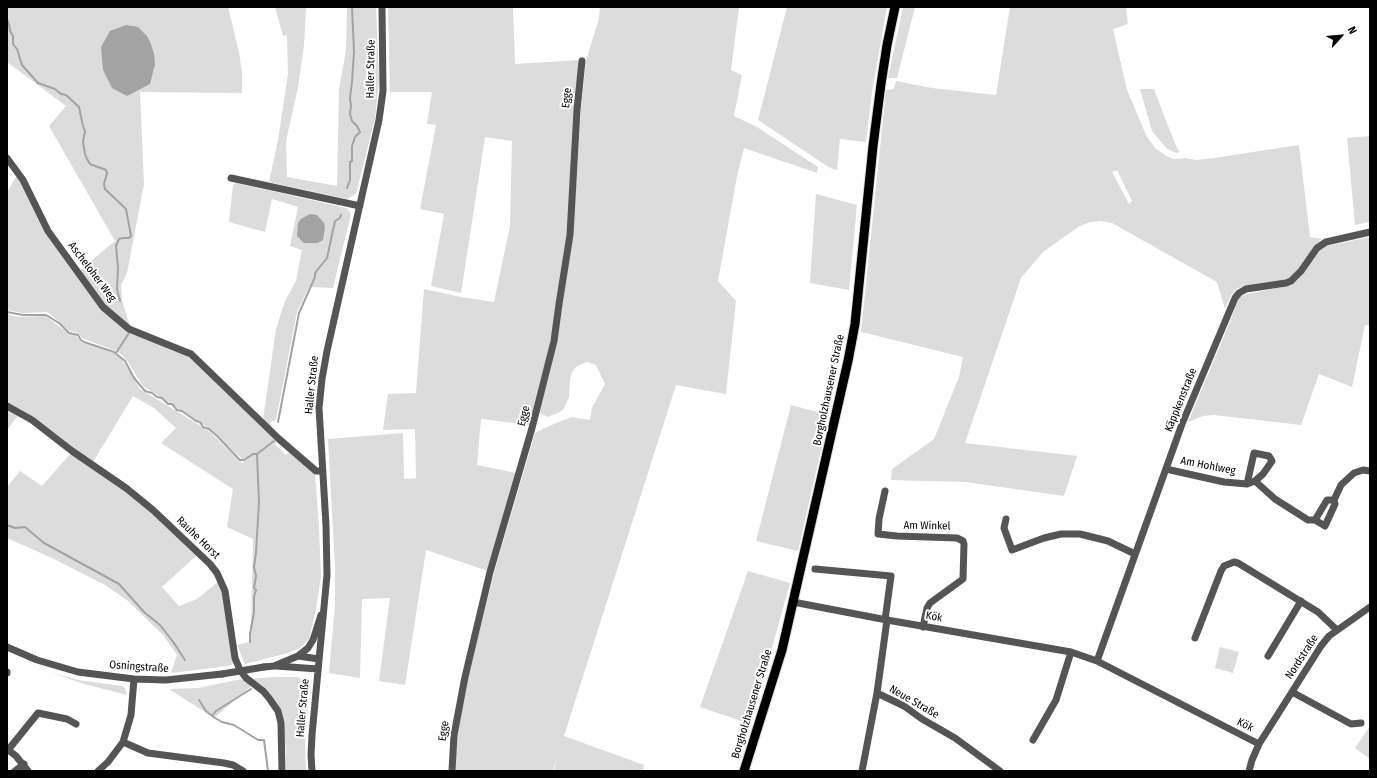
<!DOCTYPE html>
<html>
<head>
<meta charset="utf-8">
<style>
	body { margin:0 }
	#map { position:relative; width:1377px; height:778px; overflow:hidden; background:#fff; font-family:"Fira Sans Condensed",sans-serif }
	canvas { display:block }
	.frame { position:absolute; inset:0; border:8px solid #000; pointer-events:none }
	.north { position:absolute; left:1321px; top:16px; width:40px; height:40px; -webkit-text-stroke:3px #fff; paint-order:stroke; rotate:63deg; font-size:11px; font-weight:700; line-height:16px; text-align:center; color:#000 }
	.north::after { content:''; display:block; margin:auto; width:14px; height:18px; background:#000; clip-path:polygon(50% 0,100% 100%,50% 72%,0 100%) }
</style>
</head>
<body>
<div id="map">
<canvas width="1377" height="778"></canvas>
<div class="frame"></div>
<div class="north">N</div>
</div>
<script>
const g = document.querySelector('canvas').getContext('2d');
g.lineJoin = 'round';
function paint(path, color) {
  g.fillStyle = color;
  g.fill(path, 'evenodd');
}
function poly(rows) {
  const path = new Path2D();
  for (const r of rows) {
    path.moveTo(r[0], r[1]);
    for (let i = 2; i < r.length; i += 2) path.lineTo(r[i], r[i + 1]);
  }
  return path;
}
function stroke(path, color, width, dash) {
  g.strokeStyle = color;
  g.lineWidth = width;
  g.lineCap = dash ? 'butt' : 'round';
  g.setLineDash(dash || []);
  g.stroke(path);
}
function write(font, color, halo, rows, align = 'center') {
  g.font = font + ' "Fira Sans Condensed",sans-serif';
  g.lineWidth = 4;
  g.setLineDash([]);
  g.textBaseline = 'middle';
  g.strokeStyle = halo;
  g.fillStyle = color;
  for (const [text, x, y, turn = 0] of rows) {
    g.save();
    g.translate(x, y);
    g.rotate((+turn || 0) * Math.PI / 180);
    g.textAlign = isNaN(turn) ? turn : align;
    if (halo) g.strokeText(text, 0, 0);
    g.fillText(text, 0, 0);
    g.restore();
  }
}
const green = poly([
	[7,7,228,7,239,52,242,72,242,93,140,92,144,184,127,273,121,285,122,300,130,326,105,305,79,271,115,241,49,126,66,106,7,62],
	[275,7,306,7,304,45,298,87,286,141,287,177,337,186,339,90,346,50,347,7,376,7,379,80,375,119,356,194,347,199,269,182,278,140,288,74,287,35,283,36],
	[388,7,513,7,515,64,580,60,567,235,551,340,530,425,481,419,477,465,516,473,488,571,426,550,405,685,379,681,390,598,362,599,360,678,329,673,335,605,335,568,328,439,403,433,404,479,416,478,415,429,383,430,388,394,416,393,424,289,461,297,494,302,510,226,512,141,485,137,461,293,431,286,444,214,420,209,436,125,427,124,432,92,390,92],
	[600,7,739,7,731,70,742,75,734,116,757,127,818,167,817,173,744,148,737,176,718,281,736,301,726,394,676,385,564,736,644,765,643,771,554,771,558,756,553,771,455,771,457,735,468,677,494,573,535,433,549,426,572,417,590,420,592,408,605,384,596,365,587,362,577,366,572,372,570,380,569,397,563,410,558,413,548,417,539,413,573,236,581,109,586,61,599,18],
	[787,7,887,7,872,92,866,142,840,139,837,170,830,168,758,120],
	[903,7,915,7,897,78,888,78],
	[1010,7,1126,7,1128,24,1113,29,1127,90,1146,135,1155,148,1168,157,1174,159,1186,158,1196,160,1207,159,1299,145,1310,237,1322,239,1314,246,1298,269,1290,278,1281,282,1245,286,1238,288,1231,295,1225,309,1217,282,1112,223,1101,221,1090,222,1078,227,1043,252,1021,278,965,443,1077,456,1064,496,965,482,891,480,892,469,934,439,959,377,963,357,861,332,886,90,894,89,896,81,932,88,996,95],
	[1117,170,1132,201,1129,204,1112,172],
	[1140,89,1154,89,1166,121,1178,150,1180,152,1176,153,1166,148,1152,131],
	[1370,136,1370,222,1355,225,1347,138],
	[17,175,45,229,126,331,183,353,197,363,277,440,275,444,286,455,290,451,315,474,319,527,321,576,316,609,309,639,300,648,288,653,245,664,237,645,249,642,251,623,253,539,227,527,233,489,161,443,176,428,154,408,133,396,93,462,7,403,7,314,19,317,46,316,69,334,75,335,83,343,114,353,120,356,140,389,209,431,242,463,244,463,243,460,210,429,143,386,128,362,122,355,116,351,84,339,77,333,69,331,48,312,22,313,7,310,7,192],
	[236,183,347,208,351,214,333,288,309,287,297,312,276,420,271,422,270,426,263,420,276,329,285,301,296,281,302,250,290,246,298,207,272,199,265,232,229,222,233,185],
	[816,194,857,205,849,290,810,283],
	[1370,237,1370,325,1365,325,1352,387,1319,374,1301,425,1214,415,1203,416,1188,422,1230,322,1237,301,1240,297,1247,294,1282,287,1292,283,1298,280,1320,250,1327,246],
	[791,405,829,415,798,551,756,541],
	[7,408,20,413,7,430],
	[71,453,124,489,152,512,196,556,162,587,179,606,197,599,219,581,224,598,234,664,228,666,171,673,177,655,163,635,128,601,105,585,54,559,7,538,7,487,20,471,42,486],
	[748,571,790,583,766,669,750,724,700,707],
	[1220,647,1239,652,1233,673,1215,668],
	[50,672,78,680,122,686,125,688,127,695,84,684],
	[273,677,298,677,303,681,305,687,306,698,308,703,305,737,306,771,286,771,286,752,282,712,271,694,255,683,214,718,169,689,198,688,237,680],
	[1370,726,1370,759,1355,748]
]);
const water = poly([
	[126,25,138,27,147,36,151,44,154,54,155,64,150,84,127,96,112,88,103,70,101,47,110,31],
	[310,214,317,215,324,223,325,227,323,240,317,243,304,243,297,236,298,223,301,219]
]);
const stream = poly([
	[7,19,9,24,10,31,13,36,13,44,17,49,22,65,38,83,55,89,61,94,66,95,79,107,83,126,85,131,83,142,85,154,87,159,90,164,106,170,107,173,104,184,105,189,126,209,131,236,129,238,123,238,119,239,116,246,118,268,117,289,120,301],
	[347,188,350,180,350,162,352,161,352,146,355,137,360,132,357,126,352,121,350,114,351,106,350,98,352,82,354,52,352,7],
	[7,312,23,315,46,315,59,323,69,333,78,335,81,340,84,342,114,352,125,361,134,378,145,391,152,393,157,397,162,398,168,404,172,404,177,410,182,411,196,421,200,422,203,427,209,429,217,436,240,460,244,460,253,454,257,454,259,502,256,553,254,567,256,576,254,588,256,590,254,597,254,612,250,634,250,642],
	[116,353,129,333],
	[278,422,299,313,315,277,315,273,327,258,335,221,340,218,341,215],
	[257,454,274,441],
	[7,525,15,528,25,527,44,543,119,584,144,612,160,625,174,643,185,660],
	[199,700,206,711,215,718,222,722,234,725,258,740,264,740,268,771],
	[212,716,216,711,251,689]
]);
const minor = poly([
	[7,158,23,180,48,231,103,307,129,329,191,354,279,439,316,471,322,471],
	[231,178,360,206],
	[7,406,32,420,72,451,126,488,153,510,210,564,217,573,225,591,235,658,240,670,246,678,263,691,269,698,278,711,281,723,282,771],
	[1166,469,1224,482,1247,484,1255,481,1263,474,1272,461,1269,456,1254,453,1247,484],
	[1255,481,1275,499,1308,520,1315,520],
	[885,491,879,519,878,534,897,536,957,538,963,541,964,544,963,579,930,603,927,608,923,627],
	[1334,500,1327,500,1315,520,1325,526,1335,504,1334,500,1341,485,1354,473,1363,470,1370,471],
	[1006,519,1004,528,1012,550,1044,538,1061,534,1080,534,1108,541,1135,554],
	[815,569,891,576,885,620],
	[793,602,887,620,1071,652,1097,661,1259,744],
	[887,620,877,693,904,706,922,719,955,738,1000,771],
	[1195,638,1221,571,1224,566,1234,562,1238,563,1318,612,1337,630],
	[7,647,37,660,78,672,134,679,166,680,222,674],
	[298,656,319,659],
	[1268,656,1301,601],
	[1097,661,1182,424,1235,298,1239,293,1246,289,1286,283,1291,281,1301,271,1317,248,1326,242,1370,232],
	[276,666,318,669],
	[264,667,274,666,298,656,308,648,313,640,321,615],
	[7,673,7,672],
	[1292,692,1351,724,1361,723],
	[1033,740,1056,700,1071,652],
	[123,742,148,753,224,763,233,765,243,771],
	[7,749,16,756,28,771],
	[8,750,38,713,67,719,76,724],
	[15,771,24,764],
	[98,771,108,762,123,742,131,715,134,679],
	[312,771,311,755,312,735,327,575,326,525,319,408,322,379,327,351,379,120,383,91,382,7],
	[452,771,454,735,465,677,490,572,532,428,554,341,559,304,570,235,577,110,582,61],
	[862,771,877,693],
	[1249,771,1252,760,1259,744,1321,646,1329,636,1370,607]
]);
const major = poly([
	[744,771,782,650,848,361,855,324,873,146,881,84,887,45,895,7]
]);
const minorBridge = poly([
	[222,674,264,667]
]);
const streetNames = [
	["Haller Straße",371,69,-89],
	["Egge",567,98,-84],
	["Ascheloher Weg",92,272,53],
	["Haller Straße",312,385,-84],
	["Borgholzhausener Straße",829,390,-78],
	["Käppkenstraße",1181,400,-68],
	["Egge",524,416,-76],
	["Am Hohlweg",1208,466,11],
	["Am Winkel",927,526,1],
	["Rauhe Horst",198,538,44],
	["Kök",934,617,10],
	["Nordstraße",1302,657,-57],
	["Osningstraße",139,667,4],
	["Neue Straße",914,702,30],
	["Borgholzhausener Straße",752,704,-73],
	["Haller Straße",303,708,-85],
	["Kök",1245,725,27],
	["Egge",444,731,-82]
];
paint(green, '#dcdcdc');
paint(water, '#a3a3a3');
stroke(stream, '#a3a3a3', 2);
stroke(major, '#dbdbdb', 11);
stroke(minor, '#555', 7);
stroke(major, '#000', 9);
stroke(minorBridge, '#555', 7);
write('11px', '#000', '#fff', streetNames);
</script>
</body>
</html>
